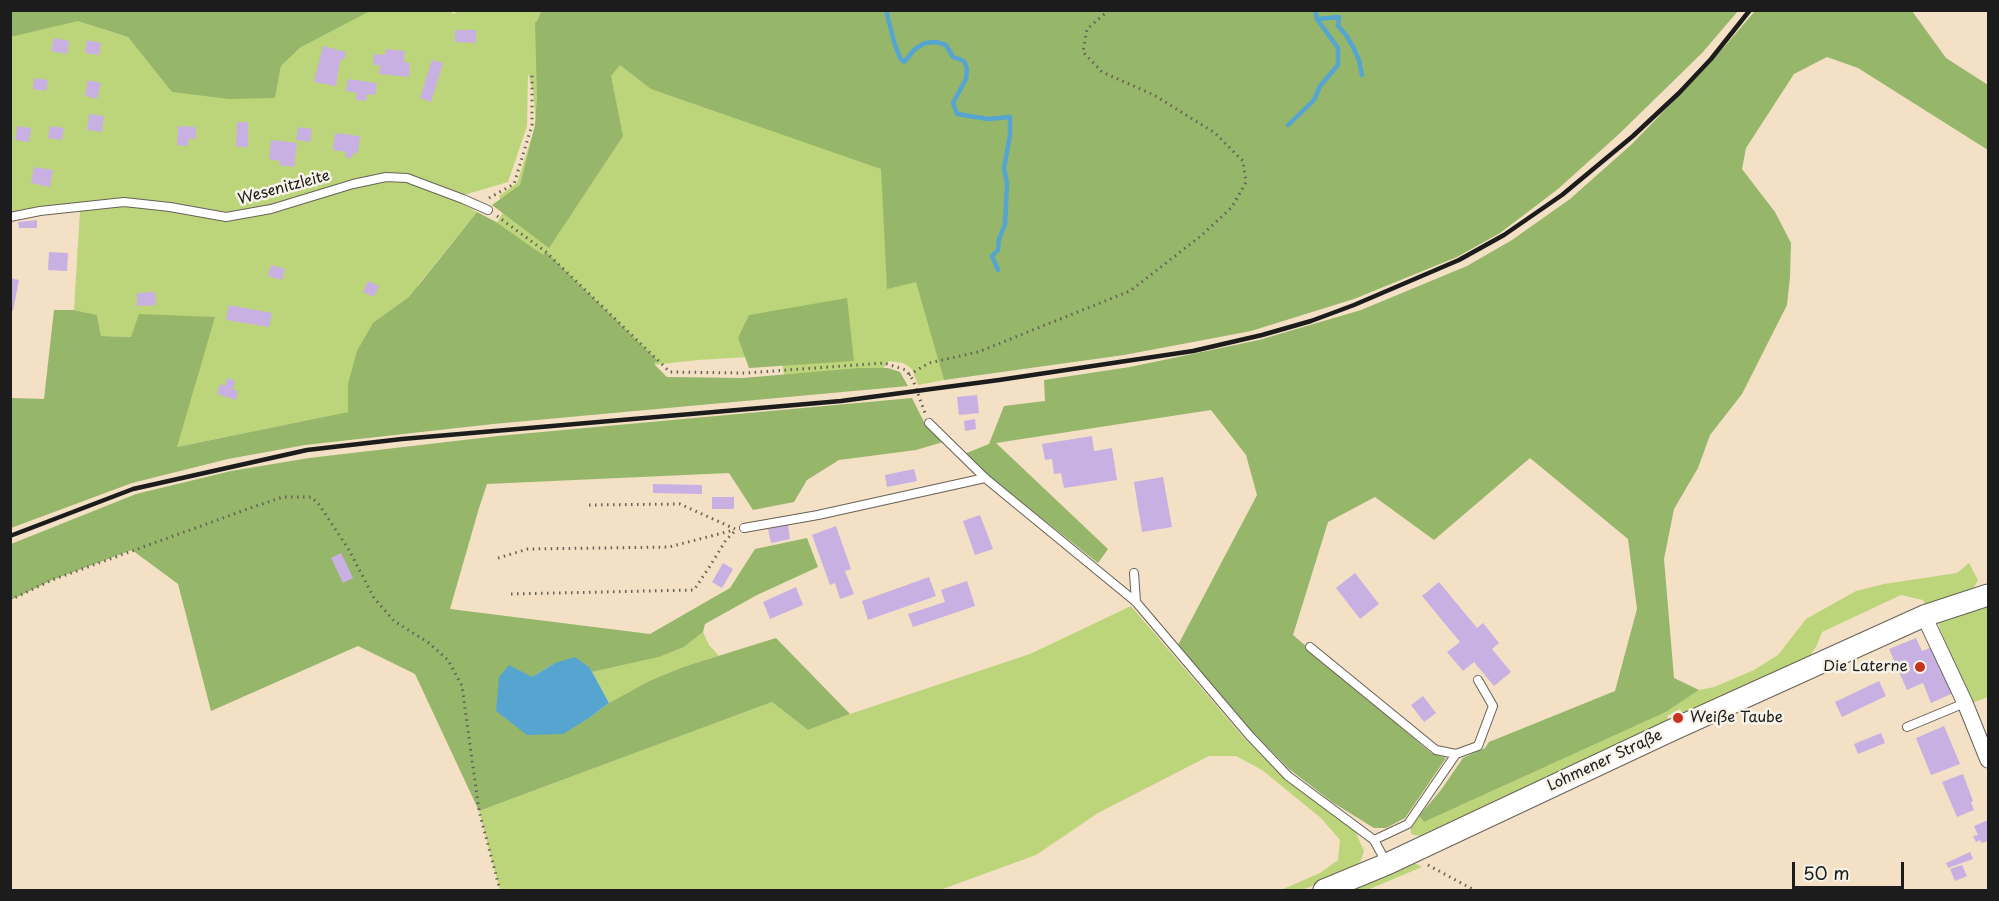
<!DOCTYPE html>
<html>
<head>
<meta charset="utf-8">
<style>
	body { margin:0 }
	#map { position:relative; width:1999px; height:901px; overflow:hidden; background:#f3e0c5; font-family:"Playpen Sans",sans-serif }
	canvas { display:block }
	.frame { position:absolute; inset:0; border:12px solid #1c1c1c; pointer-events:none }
	.scale { position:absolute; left:1792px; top:862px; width:112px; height:27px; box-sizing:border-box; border:3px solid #1c1c1c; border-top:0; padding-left:8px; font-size:18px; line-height:21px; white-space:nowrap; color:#1c1c1c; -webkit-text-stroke:4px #f7f3e8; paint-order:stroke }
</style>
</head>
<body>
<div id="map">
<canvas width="1999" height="901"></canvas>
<div class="frame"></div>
<div class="scale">50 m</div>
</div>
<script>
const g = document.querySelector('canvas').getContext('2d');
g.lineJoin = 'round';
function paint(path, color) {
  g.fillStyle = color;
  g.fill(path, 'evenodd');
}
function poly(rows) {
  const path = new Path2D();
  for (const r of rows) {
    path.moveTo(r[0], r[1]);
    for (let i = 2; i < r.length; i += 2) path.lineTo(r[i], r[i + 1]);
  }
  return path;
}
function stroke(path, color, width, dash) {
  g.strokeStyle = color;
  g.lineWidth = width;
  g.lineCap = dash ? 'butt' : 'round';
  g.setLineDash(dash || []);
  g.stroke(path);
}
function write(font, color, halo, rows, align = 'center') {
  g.font = font + ' "Playpen Sans",sans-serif';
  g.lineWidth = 5;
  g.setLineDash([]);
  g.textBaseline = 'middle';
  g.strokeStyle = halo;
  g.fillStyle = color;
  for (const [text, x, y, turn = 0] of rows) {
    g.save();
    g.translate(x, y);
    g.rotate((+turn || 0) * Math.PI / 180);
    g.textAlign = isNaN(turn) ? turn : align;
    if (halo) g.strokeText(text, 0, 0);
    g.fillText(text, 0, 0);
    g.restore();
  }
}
const green = poly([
	[11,10,448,10,454,14,458,10,1651,11,937,354,944,380,918,385,912,369,903,363,889,361,880,372,786,389,781,355,698,360,552,376,348,394,349,412,177,447,132,337,101,336,97,315,74,310,80,210,123,206,167,210,224,220,271,214,351,188,383,182,406,182,454,198,477,212,417,286,476,257,505,209,499,196,517,183,536,124,533,91,528,73,527,126,508,182,464,195,404,173,389,173,354,179,268,206,226,212,171,203,125,199,11,214,10,37,53,27],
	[100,28,301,47,281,66,275,98,172,91,128,37],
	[1969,563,1978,580,1973,589,1925,605,1923,600,1901,595,1822,632,1816,647,1808,658,1682,713,1680,709,1667,716,1669,721,1419,836,1411,834,1411,827,1419,816,1424,822,1666,712,1699,690,1714,687,1754,670,1778,655,1806,619,1856,591,1884,584,1957,573],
	[1988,601,1988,697,1972,703,1940,629,1938,619],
	[1131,606,1244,738,1287,781,1355,831,1364,851,1361,860,1353,869,1302,890,1281,890,1320,873,1338,860,1340,840,1321,818,1262,770,1236,756,1209,756,1098,813,1036,855,940,890,500,890,479,811,772,702,808,730,850,714,1030,654],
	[703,632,709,645,719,656,683,667,649,681,609,703,592,672,659,657,684,647],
	[1412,862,1422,867,1367,890,1350,890]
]);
const forest = poly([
	[10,11,11,10,370,11,301,47,281,66,275,98,229,99,172,92,128,37,78,21,11,37],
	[541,11,541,10,1738,11,1702,53,1619,134,1558,189,1500,233,1457,257,1354,299,1251,331,1124,355,944,380,916,282,887,289,881,169,651,89,620,65,611,76,623,136,549,248,492,205,520,185,535,125,537,98,535,23,538,20],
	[1755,11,1912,11,1946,58,1988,85,1988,150,1858,68,1827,57,1794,74,1746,148,1742,169,1775,212,1791,243,1790,277,1787,305,1742,394,1710,435,1698,468,1674,509,1664,559,1674,678,1699,690,1666,712,1424,822,1419,816,1441,790,1463,758,1485,748,1489,742,1615,691,1637,609,1628,539,1530,458,1434,540,1375,497,1328,522,1293,635,1431,753,1446,758,1405,818,1386,828,1374,828,1332,802,1288,768,1251,730,1178,645,1257,495,1246,455,1211,410,996,443,1108,549,1098,563,976,466,964,454,989,444,1004,406,1045,401,1044,380,1130,367,1259,340,1361,310,1467,266,1512,240,1570,199,1632,144,1712,61],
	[477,212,496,222,543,255,546,252,657,360,654,364,667,377,743,378,859,368,888,368,900,372,908,386,493,424,305,445,228,459,132,483,11,528,11,398,44,399,54,310,74,310,97,315,101,336,131,337,139,314,215,317,177,447,348,412,348,384,357,351,373,323,409,297],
	[847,298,854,361,749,368,738,338,749,315],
	[912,398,925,424,943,442,916,450,839,460,807,480,794,502,753,510,729,473,487,484,479,508,450,609,650,634,730,588,755,549,807,538,818,567,757,595,705,624,703,632,684,647,659,657,592,672,590,668,555,663,532,677,589,718,609,703,649,681,683,667,776,638,850,714,808,730,772,702,479,811,415,674,358,646,211,711,178,584,132,550,52,580,11,600,11,544,136,494,231,471,309,458,498,436]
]);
const water = poly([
	[575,657,590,668,609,703,589,718,563,734,527,735,496,711,499,677,509,665,532,677,555,663]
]);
const stream = poly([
	[886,10,894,42,900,58,904,62,915,49,925,43,936,42,946,45,953,57,964,61,967,68,966,79,953,103,957,114,988,119,1010,117,1010,135,1004,168,1007,184,1005,224,999,239,998,250,992,256,998,270],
	[1317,19,1339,17,1338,26,1346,35,1353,47,1359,60,1362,75],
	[1288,125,1314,100,1320,86,1338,65,1338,48,1317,19,1315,10]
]);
const building = poly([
	[455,30,476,30,476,43,455,42],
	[54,38,69,41,67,54,51,51],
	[87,40,101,43,99,55,85,53],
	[323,46,346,52,344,60,340,59,336,86,314,82],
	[386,49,405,51,404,62,410,63,409,77,379,74,380,65,373,65,374,54,385,55],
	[432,60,443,63,431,102,420,98],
	[34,78,48,80,46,91,33,89],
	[348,79,377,83,375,95,367,94,366,101,356,100,357,93,346,91],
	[88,80,101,83,97,99,85,96],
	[89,114,104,116,102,132,87,130],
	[237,122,248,122,248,147,236,147],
	[17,126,31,128,29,142,15,140],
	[50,126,64,128,62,140,48,138],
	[178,126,196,127,196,139,189,138,188,146,177,145],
	[298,127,312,129,310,142,296,140],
	[335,133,360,136,358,153,353,153,352,158,345,157,346,152,333,150],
	[271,140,297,143,294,167,279,165,280,161,269,159],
	[34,167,53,170,50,187,31,183],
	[37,220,37,228,19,228,18,222],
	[49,252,68,253,67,271,48,270],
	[271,265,285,269,282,280,268,276],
	[10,278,19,280,13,311,10,310],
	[368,281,379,286,374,297,363,292],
	[155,292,156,305,137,306,137,293],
	[229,305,272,313,269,327,226,320],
	[227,378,235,381,233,390,238,391,236,400,217,394,220,384,225,386],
	[977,395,979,413,959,415,957,397],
	[975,419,976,429,965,431,964,421],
	[1092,436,1094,451,1112,448,1117,480,1064,488,1061,473,1054,474,1052,459,1045,460,1042,444],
	[914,469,917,481,887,487,885,475],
	[1163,477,1172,527,1142,532,1134,482],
	[653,484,702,485,702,494,653,493],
	[712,497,734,497,734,509,712,509],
	[980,515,993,549,975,555,963,521],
	[788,525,790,539,771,543,768,529],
	[836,526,851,569,845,571,854,594,840,599,835,583,830,585,812,535],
	[341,553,353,578,343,583,331,558],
	[723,563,733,569,722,588,712,582],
	[1355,573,1379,604,1360,619,1336,588],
	[929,577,936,596,868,620,862,601],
	[967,581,975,606,913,627,908,614,945,602,941,590],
	[1439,582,1477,628,1483,623,1499,643,1492,649,1511,672,1494,686,1474,662,1463,671,1447,652,1460,642,1422,596],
	[796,587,803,605,770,619,763,602],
	[1916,638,1922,651,1933,647,1953,693,1931,703,1923,683,1907,690,1889,649],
	[1879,681,1886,696,1842,717,1835,702],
	[1423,696,1436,713,1424,722,1411,705],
	[1944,726,1960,764,1931,775,1916,738],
	[1881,733,1885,743,1858,754,1854,744],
	[1963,774,1973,801,1971,802,1974,810,1957,817,1942,782],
	[1988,820,1988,841,1981,843,1980,840,1976,842,1973,836,1978,835,1974,826],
	[1970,852,1973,859,1948,868,1946,863],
	[1962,865,1967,876,1955,881,1950,869]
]);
const path = poly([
	[489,198,514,184,532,125,532,74],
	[497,216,546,252,670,372,746,373,884,363,906,370,913,380,925,413],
	[909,375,929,363,978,352,1130,291,1202,235,1232,207,1246,182,1243,161,1215,133,1154,95,1102,72,1083,52,1087,29,1109,10],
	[589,505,680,504,735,529],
	[498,558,528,549,669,547,734,530],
	[511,594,694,590,710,566,726,540,734,532],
	[10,600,52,580,256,506,283,497,311,497,318,503,349,550,374,598,394,621,429,643,448,660,462,686,479,811,500,890],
	[1428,865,1474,890]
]);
const lane = poly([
	[10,217,40,211,124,202,170,207,226,217,271,209,353,184,386,177,407,178,463,199,488,210],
	[929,423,985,478,1136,602,1249,735,1288,776,1374,840,1386,862],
	[744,528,818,515,985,478],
	[1134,573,1136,602],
	[1310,647,1436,750,1456,754],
	[1907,727,1965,703],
	[1374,840,1408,824,1456,754,1478,746,1493,706,1478,680]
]);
const street = poly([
	[1924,616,1965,703,1988,760]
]);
const secondary = poly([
	[1324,890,1387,864,1670,731,1924,616,1988,595]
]);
const rail = poly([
	[10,536,133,489,307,450,402,439,841,401,999,380,1193,351,1262,335,1311,321,1354,305,1459,260,1504,235,1562,195,1633,136,1679,93,1711,59,1750,10]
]);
const markers = [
	[1920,667,6,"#c8321e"],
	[1678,718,6,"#c8321e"]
];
const streetNames = [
	["Wesenitzleite",284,188,-15],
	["Lohmener Straße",1605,761,-25]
];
const poiNames = [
	["Die Laterne",1908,667],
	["Weiße Taube",1690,718,"left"]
];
paint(green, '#bdd57a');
paint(forest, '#96b66a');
paint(water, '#56a5d0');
stroke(stream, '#56a5d0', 4.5);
paint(building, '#c9b0e2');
stroke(lane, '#676157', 10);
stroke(street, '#676157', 17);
stroke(secondary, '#676157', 23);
stroke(path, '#676157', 3, [1.5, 4.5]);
stroke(lane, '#fff', 8);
stroke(street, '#fff', 15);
stroke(secondary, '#fff', 21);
stroke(rail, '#1c1c1c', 4.5);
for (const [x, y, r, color] of markers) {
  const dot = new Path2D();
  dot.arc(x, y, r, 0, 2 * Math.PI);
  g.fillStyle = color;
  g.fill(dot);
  stroke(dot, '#f7f3e8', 2);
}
write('15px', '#1c1c1c', '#f7f3e8', streetNames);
write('15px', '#1c1c1c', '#f7f3e8', poiNames, 'right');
</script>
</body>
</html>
